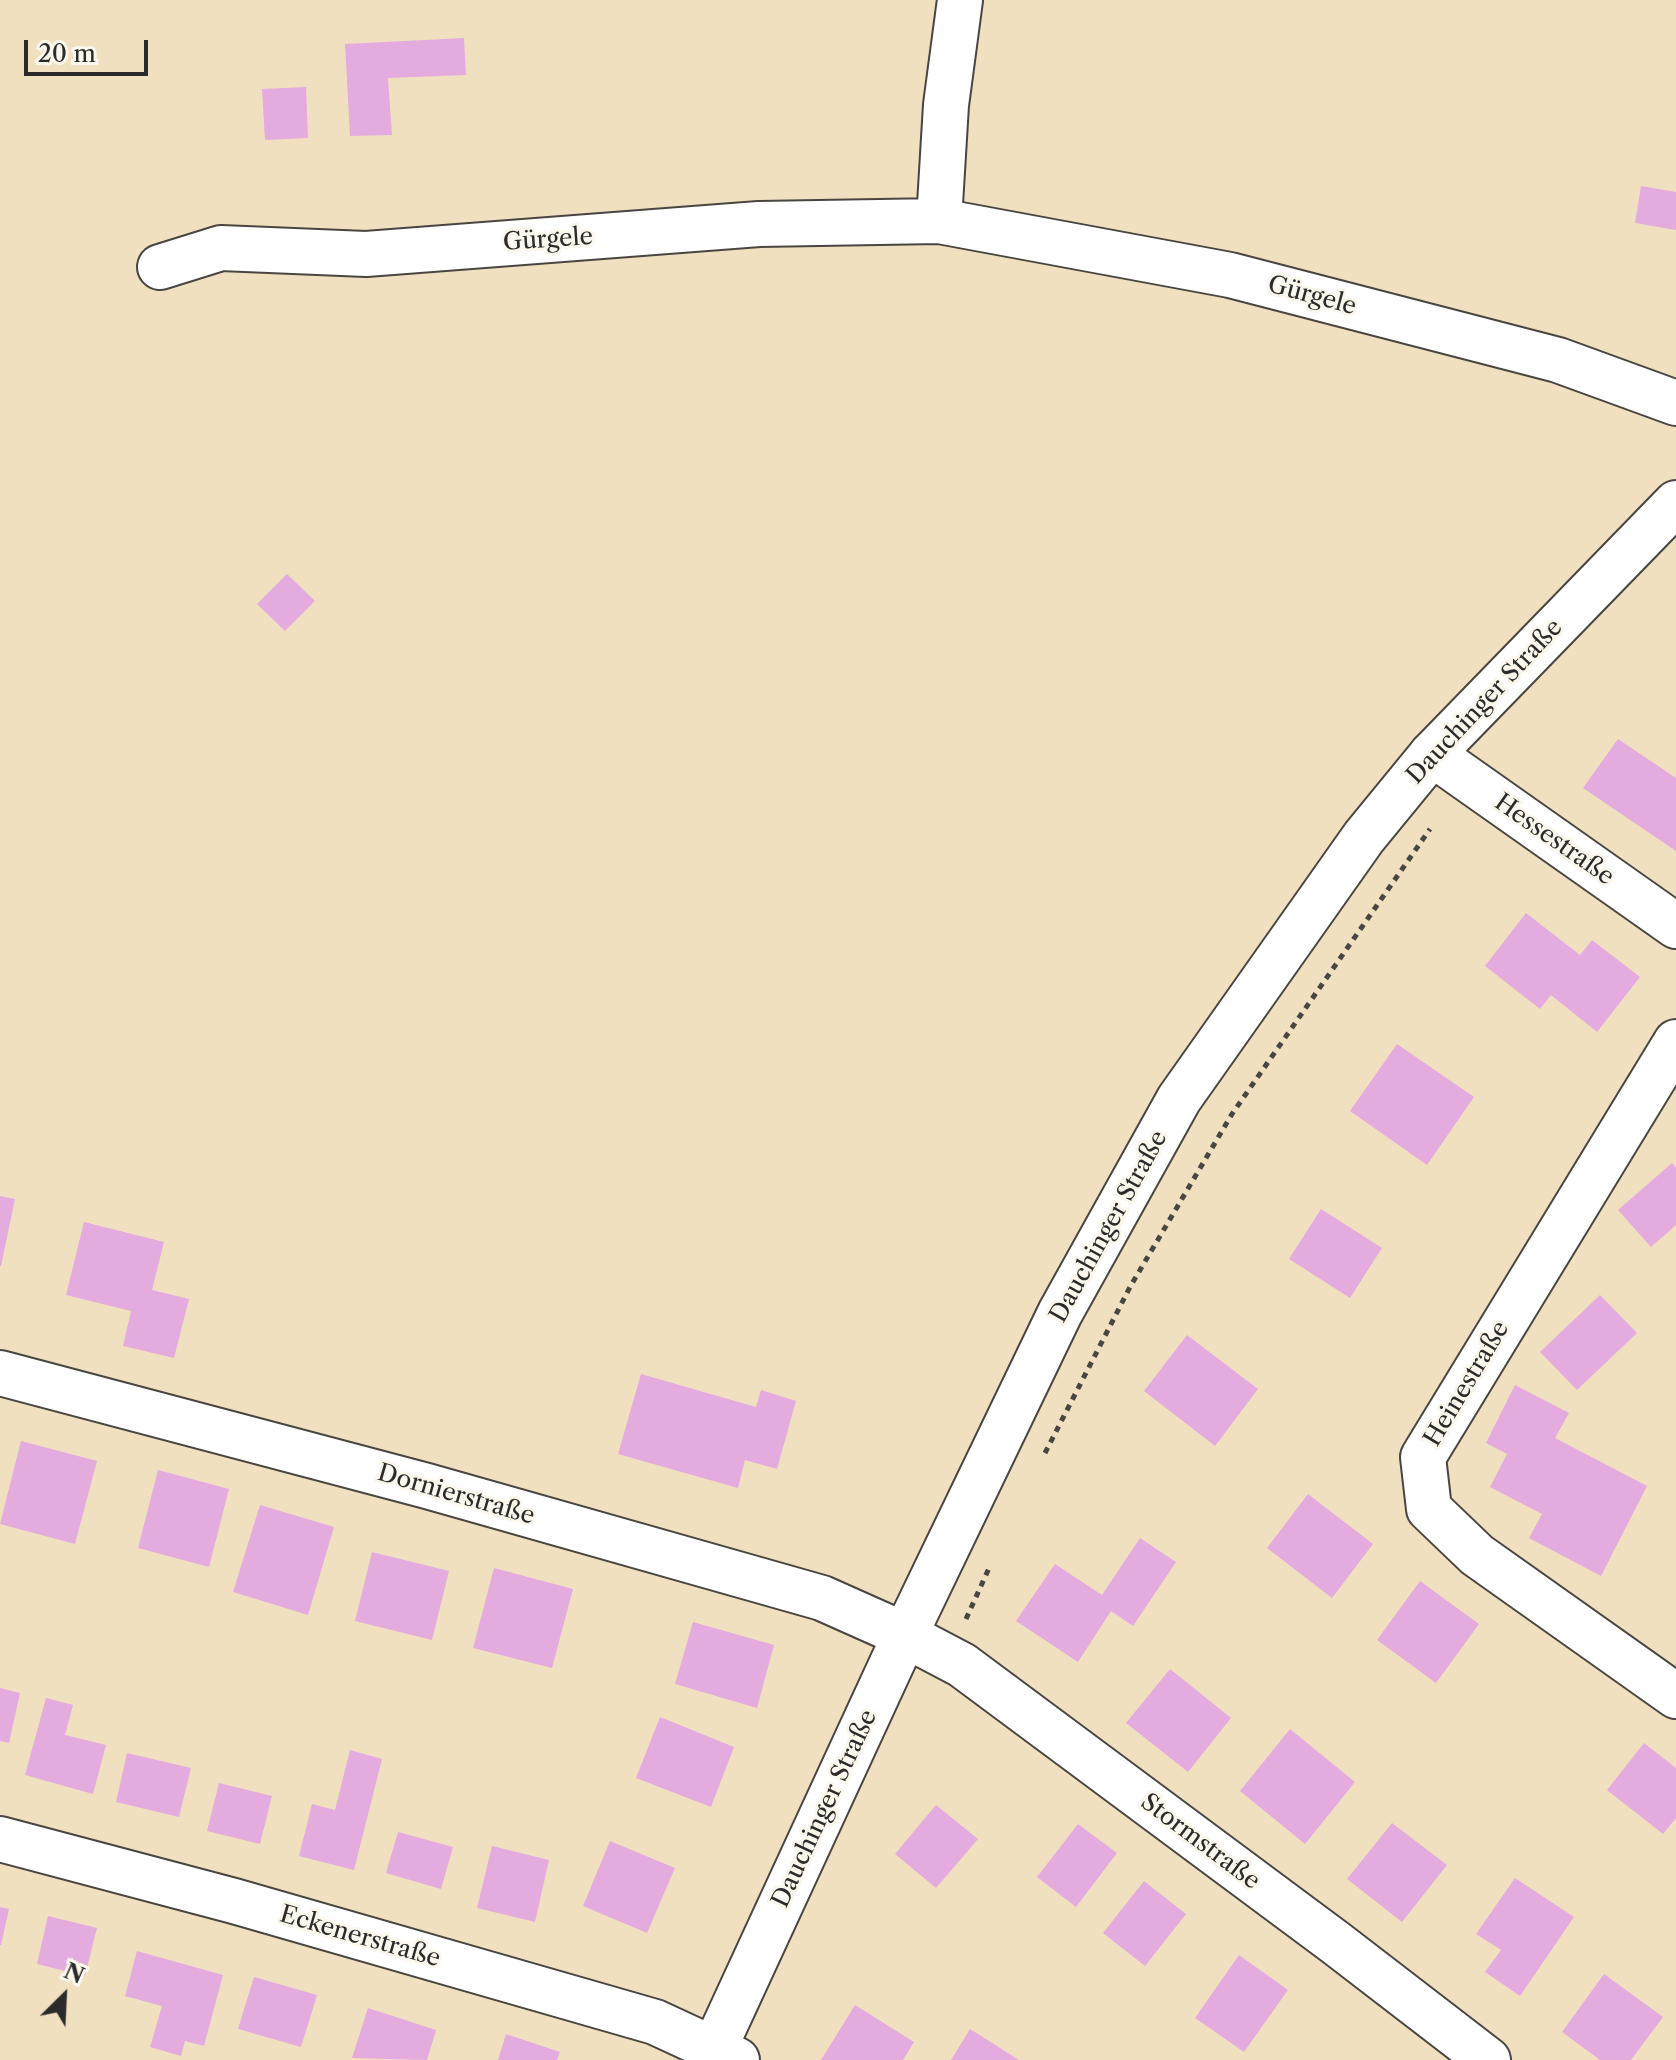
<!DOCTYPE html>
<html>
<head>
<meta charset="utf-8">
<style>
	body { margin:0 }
	#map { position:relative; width:1676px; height:2060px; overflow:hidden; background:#f0e0c0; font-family:"Libre Caslon Text",serif }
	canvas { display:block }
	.north { position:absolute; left:24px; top:1956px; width:80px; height:80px; -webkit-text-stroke:6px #fbf7ec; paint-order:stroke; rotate:24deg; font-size:22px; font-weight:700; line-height:32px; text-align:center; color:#2b2b2b }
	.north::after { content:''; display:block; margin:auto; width:28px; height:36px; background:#2b2b2b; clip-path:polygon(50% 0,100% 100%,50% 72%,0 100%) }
	.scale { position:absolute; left:24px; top:40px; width:124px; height:36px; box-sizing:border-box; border:4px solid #2b2b2b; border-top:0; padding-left:10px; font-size:24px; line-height:28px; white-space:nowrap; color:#2b2b2b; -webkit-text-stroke:6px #fbf7ec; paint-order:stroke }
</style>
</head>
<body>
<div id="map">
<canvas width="1676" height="2060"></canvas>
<div class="north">N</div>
<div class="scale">20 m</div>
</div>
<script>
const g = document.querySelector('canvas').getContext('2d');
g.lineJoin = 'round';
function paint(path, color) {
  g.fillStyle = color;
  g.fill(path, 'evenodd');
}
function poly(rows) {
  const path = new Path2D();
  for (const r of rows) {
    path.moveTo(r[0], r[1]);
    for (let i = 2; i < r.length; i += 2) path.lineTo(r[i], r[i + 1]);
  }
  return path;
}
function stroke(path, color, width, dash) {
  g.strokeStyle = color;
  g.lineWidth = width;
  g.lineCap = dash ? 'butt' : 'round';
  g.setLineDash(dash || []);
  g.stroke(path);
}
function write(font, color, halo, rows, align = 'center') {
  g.font = font + ' "Libre Caslon Text",serif';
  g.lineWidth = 6;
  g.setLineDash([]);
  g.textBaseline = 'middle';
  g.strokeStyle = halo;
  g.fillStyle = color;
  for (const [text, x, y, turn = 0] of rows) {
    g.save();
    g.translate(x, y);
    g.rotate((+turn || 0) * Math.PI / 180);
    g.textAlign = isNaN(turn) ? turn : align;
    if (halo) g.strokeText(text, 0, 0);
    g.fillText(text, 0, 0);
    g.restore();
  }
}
const building = poly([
	[464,38,466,75,388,78,392,135,350,136,345,44],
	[306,87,308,138,265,140,262,89],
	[1641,186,1676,192,1676,230,1635,223],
	[287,574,315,601,285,631,257,604],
	[1618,739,1676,778,1676,851,1583,788],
	[1526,913,1580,955,1592,940,1640,977,1597,1032,1551,995,1540,1009,1485,966],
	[1397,1044,1474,1097,1427,1165,1350,1111],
	[1672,1163,1676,1168,1676,1225,1651,1247,1618,1210],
	[0,1196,15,1199,1,1266,0,1266],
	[1321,1209,1382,1248,1350,1298,1289,1259],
	[84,1222,164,1242,152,1290,189,1299,174,1358,123,1346,131,1311,66,1295],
	[1600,1295,1637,1333,1577,1390,1540,1352],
	[1187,1335,1258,1389,1215,1446,1144,1391],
	[641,1374,756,1407,761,1390,796,1401,777,1469,745,1460,738,1488,618,1454],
	[1515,1385,1569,1413,1555,1438,1647,1486,1601,1576,1529,1538,1542,1514,1490,1487,1507,1454,1486,1443],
	[21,1441,97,1461,75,1544,0,1524],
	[158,1470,229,1489,209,1567,138,1548],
	[1308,1494,1373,1544,1332,1598,1267,1548],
	[260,1505,334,1527,308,1615,233,1592],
	[1140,1538,1176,1562,1133,1626,1111,1611,1078,1662,1016,1621,1055,1564,1102,1595],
	[372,1552,449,1571,432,1640,355,1621],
	[494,1568,573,1589,552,1668,473,1648],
	[1420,1581,1479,1624,1436,1683,1377,1640],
	[693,1622,774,1645,757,1708,675,1684],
	[1170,1669,1231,1718,1188,1772,1126,1723],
	[0,1688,20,1693,9,1743,0,1741],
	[46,1698,73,1705,65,1735,106,1745,93,1794,25,1775],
	[660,1717,734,1747,711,1807,636,1778],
	[1290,1729,1355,1782,1305,1844,1240,1791],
	[1644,1743,1676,1768,1676,1818,1663,1834,1607,1790],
	[350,1750,382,1759,354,1870,299,1856,312,1804,335,1810],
	[127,1753,191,1768,179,1817,116,1802],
	[219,1783,272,1796,260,1844,207,1831],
	[936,1805,978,1839,936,1888,895,1854],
	[1392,1823,1447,1865,1402,1922,1347,1879],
	[1078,1824,1117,1853,1076,1907,1037,1877],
	[398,1832,453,1847,441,1889,386,1873],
	[610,1841,675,1868,647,1933,583,1906],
	[492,1846,549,1860,535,1922,477,1908],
	[1515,1878,1574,1917,1520,1996,1485,1972,1501,1950,1476,1934],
	[1144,1881,1186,1914,1145,1966,1103,1933],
	[0,1907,9,1909,1,1945,0,1945],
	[48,1916,97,1928,85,1976,37,1964],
	[137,1951,223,1975,204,2046,185,2041,181,2056,150,2047,162,2006,125,1996],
	[1239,1955,1288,1990,1244,2052,1195,2018],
	[1604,1974,1663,2017,1631,2060,1600,2060,1562,2032],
	[254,1977,317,1995,301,2047,238,2029],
	[855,2005,914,2042,903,2060,821,2060],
	[368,2008,436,2030,427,2060,352,2058],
	[970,2029,1019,2060,951,2060],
	[506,2034,560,2052,557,2060,498,2060]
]);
const path = poly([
	[1045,1453,1130,1287,1232,1114,1430,829],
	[966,1619,990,1566]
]);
const minor = poly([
	[939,221,946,105,960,0],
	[160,267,221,248,366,254,759,224,939,221,1230,275,1558,360,1676,403],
	[1432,754,1676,926],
	[1676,1042,1423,1457,1429,1509,1477,1555,1676,1696],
	[0,1373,427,1486,822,1598,905,1635,962,1665,1336,1943,1488,2060],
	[0,1839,234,1901,655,2022,737,2060]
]);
const major = poly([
	[709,2060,905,1635,1060,1313,1179,1099,1364,837,1432,754,1676,503]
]);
const streetNames = [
	["Gürgele",548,240,-4],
	["Gürgele",1312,296,15],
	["Dauchinger Straße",1485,702,-47],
	["Hessestraße",1554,840,35],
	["Dauchinger Straße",1109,1227,-61],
	["Heinestraße",1467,1384,-59],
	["Dornierstraße",456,1495,16],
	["Dauchinger Straße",825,1809,-65],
	["Stormstraße",1200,1842,37],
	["Eckenerstraße",360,1937,16]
];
paint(building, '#e4abde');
stroke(minor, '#494641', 48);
stroke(major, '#494641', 48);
stroke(path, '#494641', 5, [6, 6]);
stroke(minor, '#fff', 44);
stroke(major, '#fff', 44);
write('24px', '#2b2b2b', '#fbf7ec', streetNames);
</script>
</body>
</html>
